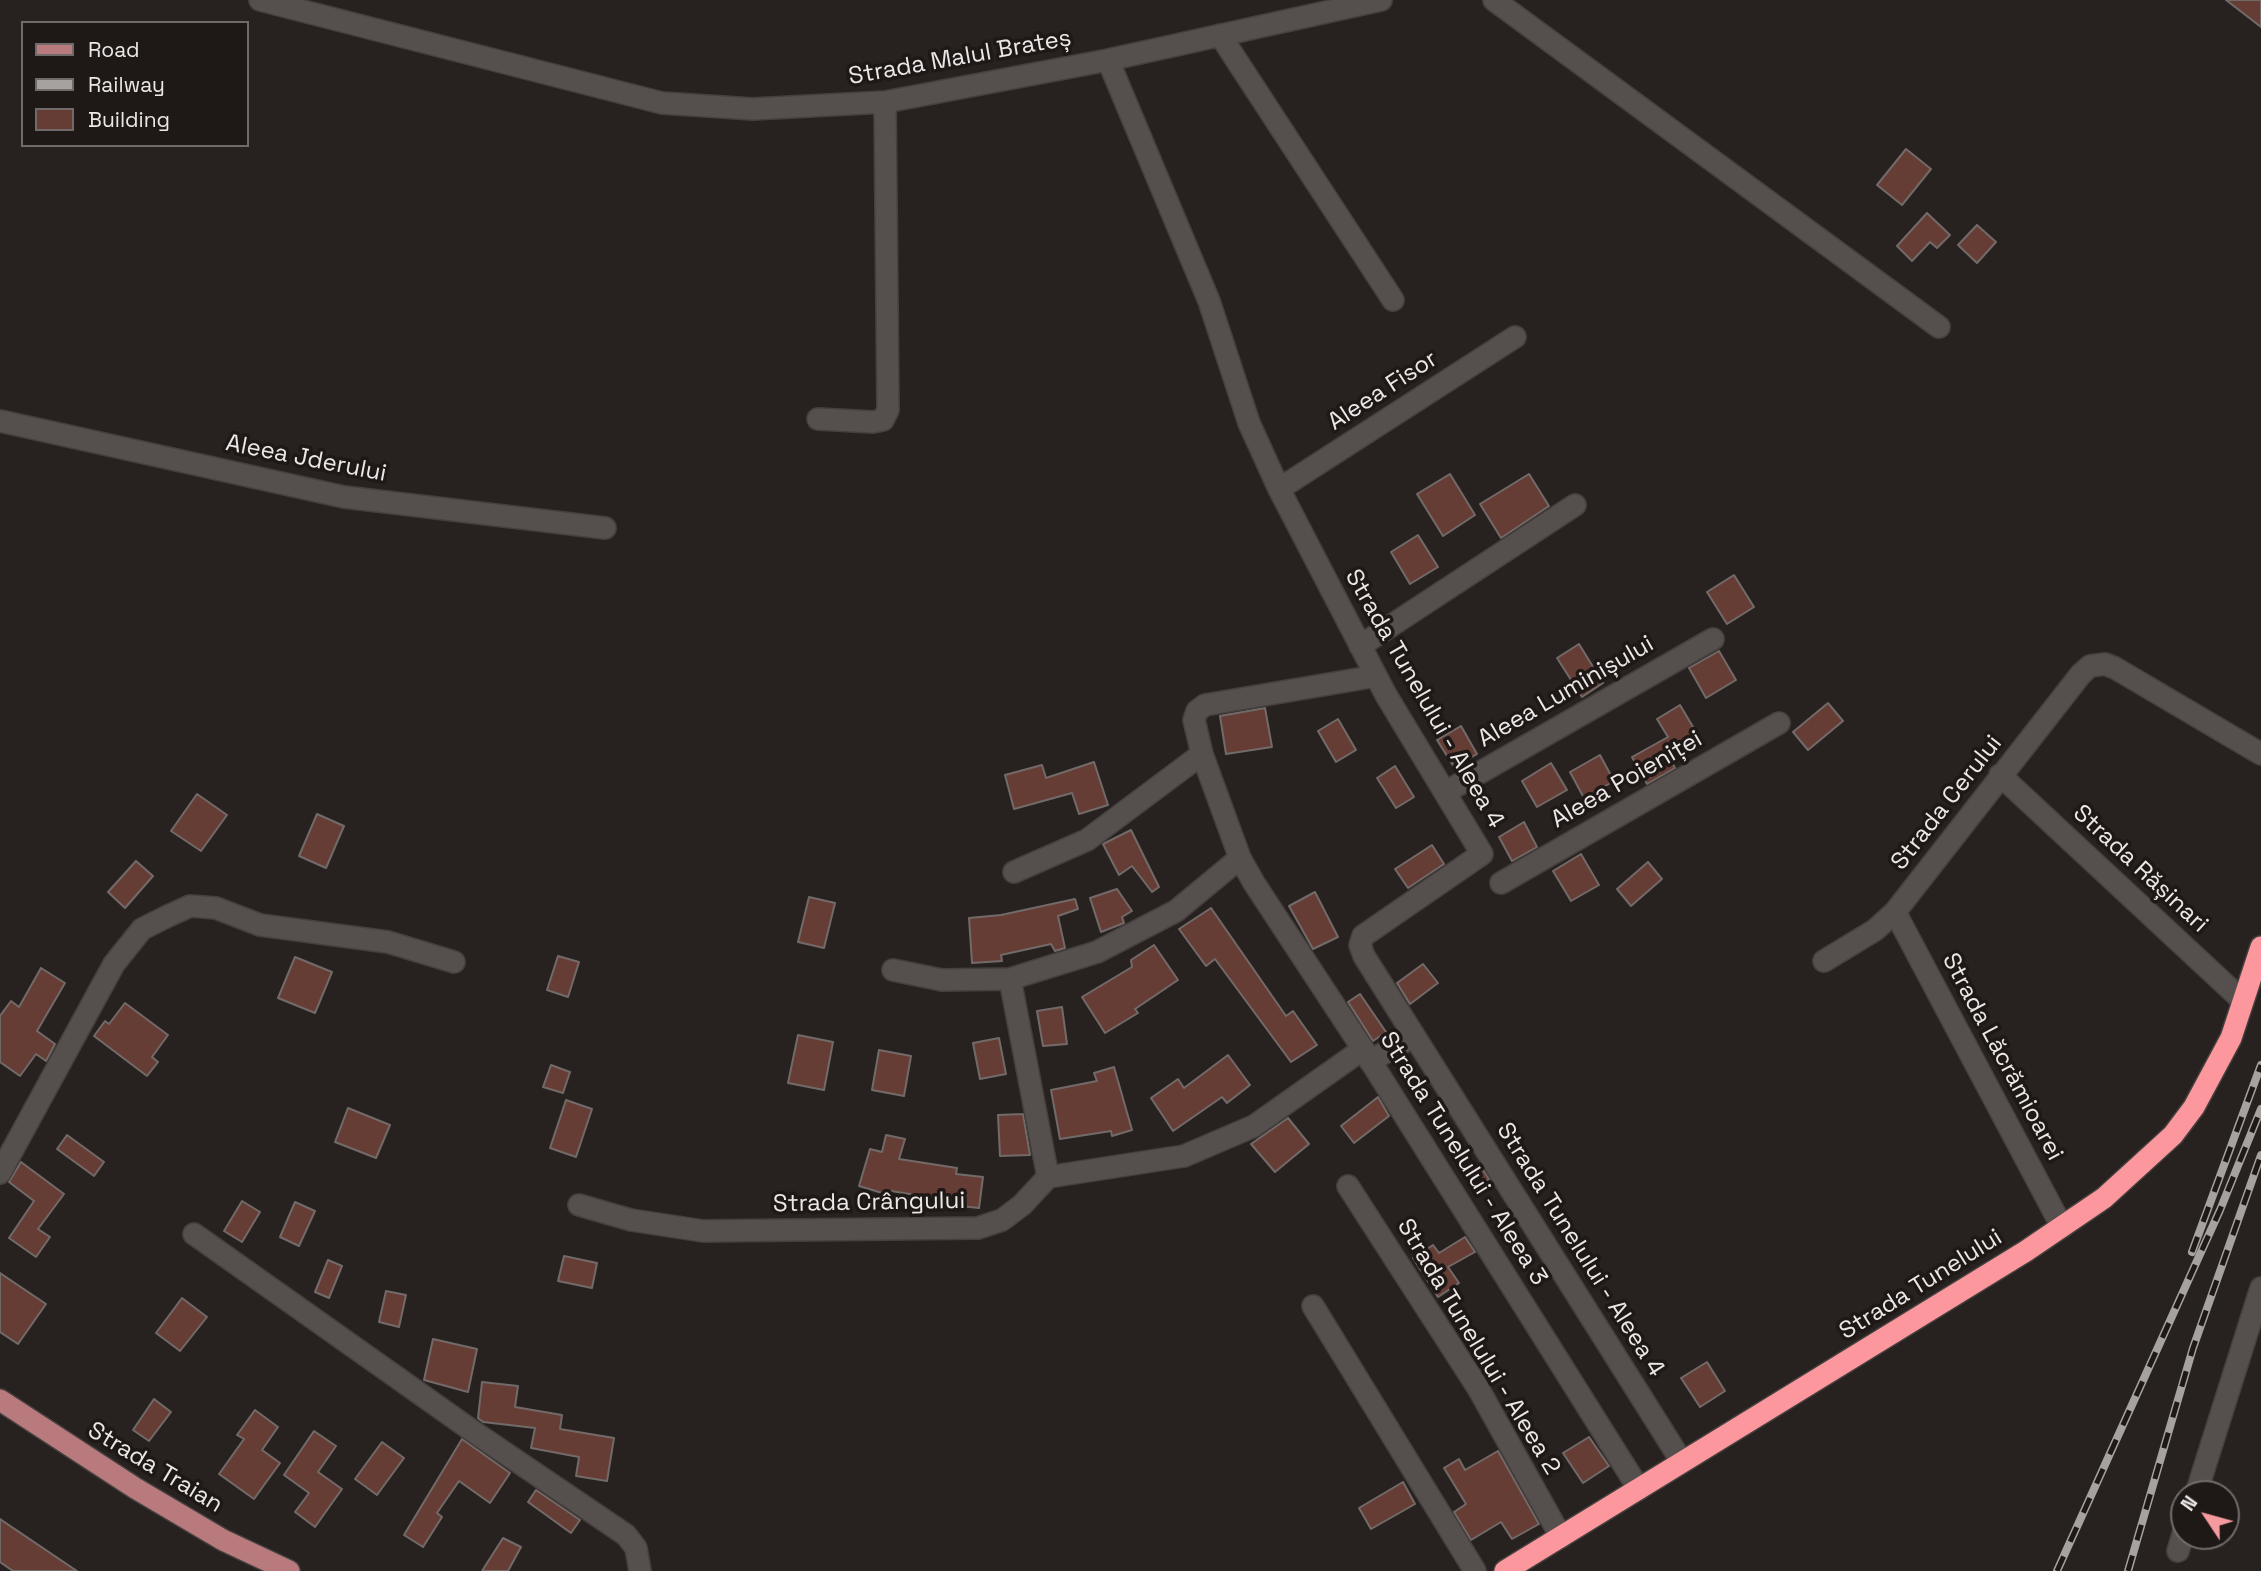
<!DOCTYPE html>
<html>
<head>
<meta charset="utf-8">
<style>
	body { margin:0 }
	#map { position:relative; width:2261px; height:1571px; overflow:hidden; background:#272220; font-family:"Space Grotesk",sans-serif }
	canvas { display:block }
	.legend { position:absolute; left:21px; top:21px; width:228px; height:126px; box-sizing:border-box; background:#1e1816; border:2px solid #706b6a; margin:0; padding:9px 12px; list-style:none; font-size:21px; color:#ece8e7 }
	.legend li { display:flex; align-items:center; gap:14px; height:35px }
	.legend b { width:35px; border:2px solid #706b6a }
	.north { position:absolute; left:2170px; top:1480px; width:70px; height:70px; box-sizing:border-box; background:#1e1816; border:2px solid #706b6a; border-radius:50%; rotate:306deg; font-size:19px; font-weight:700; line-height:28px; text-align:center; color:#ece8e7 }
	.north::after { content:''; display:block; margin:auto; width:24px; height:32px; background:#f59b9f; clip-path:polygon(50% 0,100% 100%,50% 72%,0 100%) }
</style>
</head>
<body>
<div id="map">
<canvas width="2261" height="1571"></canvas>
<ul class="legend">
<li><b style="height:9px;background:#b97a7d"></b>Road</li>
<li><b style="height:9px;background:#a6a2a0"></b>Railway</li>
<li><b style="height:19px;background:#663d35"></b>Building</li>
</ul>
<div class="north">N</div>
</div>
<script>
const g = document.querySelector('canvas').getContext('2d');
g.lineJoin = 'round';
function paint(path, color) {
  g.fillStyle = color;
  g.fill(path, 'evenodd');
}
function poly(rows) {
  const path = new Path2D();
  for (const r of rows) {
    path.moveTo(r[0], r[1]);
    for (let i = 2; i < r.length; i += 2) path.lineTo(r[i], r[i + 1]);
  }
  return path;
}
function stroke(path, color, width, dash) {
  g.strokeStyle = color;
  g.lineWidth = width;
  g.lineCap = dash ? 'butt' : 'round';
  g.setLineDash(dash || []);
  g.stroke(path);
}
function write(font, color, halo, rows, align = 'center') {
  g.font = font + ' "Space Grotesk",sans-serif';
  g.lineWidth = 7;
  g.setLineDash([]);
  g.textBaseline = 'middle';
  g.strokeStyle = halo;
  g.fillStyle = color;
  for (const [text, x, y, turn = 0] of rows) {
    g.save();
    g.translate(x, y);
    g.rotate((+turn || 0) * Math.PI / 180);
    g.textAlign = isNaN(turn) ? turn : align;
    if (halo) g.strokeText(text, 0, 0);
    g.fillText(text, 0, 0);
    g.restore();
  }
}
const building = poly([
	[2226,0,2261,0,2261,27,2226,0],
	[1906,149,1931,169,1902,205,1877,185,1906,149],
	[1927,213,1950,235,1937,248,1930,242,1912,261,1897,246,1927,213],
	[1977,225,1996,242,1977,263,1958,245,1977,225],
	[1450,474,1475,515,1443,536,1417,494,1450,474],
	[1529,474,1549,506,1501,538,1480,504,1529,474],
	[1418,535,1438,567,1410,584,1391,552,1418,535],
	[1734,575,1754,607,1727,624,1707,592,1734,575],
	[1579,644,1603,683,1582,697,1557,658,1579,644],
	[1719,651,1736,680,1706,698,1689,668,1719,651],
	[1828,703,1843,721,1808,750,1793,732,1828,703],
	[1680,705,1699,737,1668,755,1675,768,1647,784,1632,757,1668,737,1657,719,1680,705],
	[1265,708,1272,747,1226,754,1220,716,1265,708],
	[1338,719,1356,750,1336,762,1318,731,1338,719],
	[1461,726,1477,754,1454,767,1437,740,1461,726],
	[1600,755,1614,781,1584,798,1570,772,1600,755],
	[1094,762,1108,805,1079,814,1072,793,1014,809,1005,775,1042,765,1046,778,1094,762],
	[1551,763,1567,790,1537,807,1522,781,1551,763],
	[1395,766,1414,797,1396,808,1377,778,1395,766],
	[197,794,227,815,201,851,171,831,197,794],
	[317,814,344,826,326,868,299,856,317,814],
	[1524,822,1537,847,1512,861,1499,837,1524,822],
	[1131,830,1159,887,1152,892,1132,866,1119,875,1103,844,1131,830],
	[1432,845,1444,864,1408,888,1395,869,1432,845],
	[1581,854,1599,885,1571,901,1553,871,1581,854],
	[136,861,153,876,125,908,108,892,136,861],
	[1648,862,1662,879,1631,906,1617,889,1648,862],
	[1117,889,1132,911,1122,917,1124,923,1101,932,1090,898,1117,889],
	[1315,892,1338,937,1313,949,1289,906,1315,892],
	[809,897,835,903,824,948,798,942,809,897],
	[1075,899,1078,909,1058,916,1065,948,1055,951,1051,944,1001,955,1002,961,972,963,969,918,1001,915,1075,899],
	[1211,908,1286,1016,1293,1011,1317,1045,1291,1062,1215,959,1206,966,1179,929,1211,908],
	[1154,945,1178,980,1135,1009,1138,1013,1105,1033,1082,997,1132,967,1131,960,1154,945],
	[558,956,579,962,568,997,547,990,558,956],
	[295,957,332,972,315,1013,278,998,295,957],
	[1423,964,1438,983,1410,1004,1397,983,1423,964],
	[41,968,65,983,37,1031,55,1044,46,1061,36,1054,20,1076,0,1062,0,1016,11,1001,19,1007,41,968],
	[1360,994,1386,1032,1373,1041,1348,1002,1360,994],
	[125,1003,168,1035,152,1057,158,1062,147,1076,94,1036,105,1021,109,1024,125,1003],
	[1062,1007,1067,1044,1043,1046,1037,1011,1062,1007],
	[798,1035,833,1042,824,1090,788,1083,798,1035],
	[999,1038,1006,1074,980,1079,973,1043,999,1038],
	[879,1050,911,1056,904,1096,872,1090,879,1050],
	[1228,1055,1250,1085,1227,1103,1222,1097,1173,1131,1151,1098,1178,1079,1184,1088,1228,1055],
	[551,1065,570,1072,563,1093,543,1087,551,1065],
	[1114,1067,1132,1130,1112,1136,1111,1131,1060,1139,1051,1090,1097,1081,1094,1073,1114,1067],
	[1378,1097,1389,1116,1354,1143,1341,1126,1378,1097],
	[566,1100,592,1109,576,1157,550,1148,566,1100],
	[348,1108,390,1125,376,1158,335,1142,348,1108],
	[1023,1114,1030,1155,1000,1156,998,1115,1023,1114],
	[1288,1118,1309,1144,1275,1172,1251,1144,1288,1118],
	[67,1135,104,1162,94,1176,57,1149,67,1135],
	[886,1135,905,1139,899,1159,957,1168,956,1174,983,1177,979,1208,960,1206,960,1202,891,1191,889,1195,859,1186,870,1149,882,1152,886,1135],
	[21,1162,64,1194,38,1229,50,1237,36,1257,9,1238,34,1201,9,1182,21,1162],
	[1479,1164,1489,1179,1477,1187,1466,1172,1479,1164],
	[242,1201,260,1212,242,1242,224,1231,242,1201],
	[295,1202,315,1211,299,1246,280,1237,295,1202],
	[1465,1237,1475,1252,1448,1267,1459,1283,1438,1297,1413,1258,1433,1245,1439,1253,1465,1237],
	[564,1256,597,1263,592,1288,558,1281,564,1256],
	[328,1260,342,1266,329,1298,315,1292,328,1260],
	[0,1273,46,1304,18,1344,0,1332,0,1273],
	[386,1291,406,1295,399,1327,379,1322,386,1291],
	[182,1298,207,1317,180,1351,156,1333,182,1298],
	[433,1339,477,1349,468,1392,424,1380,433,1339],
	[1707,1362,1725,1391,1700,1407,1681,1378,1707,1362],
	[482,1382,518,1386,515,1407,562,1415,560,1429,614,1438,607,1481,576,1476,579,1457,531,1448,535,1428,483,1422,478,1418,482,1382],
	[154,1399,171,1412,149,1441,133,1430,154,1399],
	[255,1410,278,1427,262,1450,280,1463,254,1499,219,1474,244,1439,237,1435,255,1410],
	[314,1431,336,1446,318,1472,342,1489,315,1527,295,1512,309,1493,284,1475,314,1431],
	[1589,1437,1609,1466,1583,1483,1563,1453,1589,1437],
	[462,1439,510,1473,490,1503,459,1481,437,1513,442,1517,423,1547,404,1535,462,1439],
	[382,1442,404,1458,377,1495,355,1479,382,1442],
	[1498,1451,1539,1524,1512,1539,1501,1522,1471,1540,1454,1512,1466,1504,1444,1468,1459,1459,1465,1470,1498,1451],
	[1403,1482,1415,1504,1371,1529,1359,1508,1403,1482],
	[536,1490,580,1520,571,1533,528,1502,536,1490],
	[0,1519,77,1571,13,1571,0,1562,0,1519],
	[503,1538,521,1547,508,1571,482,1571,503,1538]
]);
const minor = poly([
	[260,0,662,103,753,109,885,102,1108,60,1381,0],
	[1494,0,1939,327],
	[1220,35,1393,300],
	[1108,60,1209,301,1249,423,1279,489,1386,695,1482,854,1363,936,1360,945,1364,956,1682,1462],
	[818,419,873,422,883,420,888,410,885,102],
	[0,421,344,497,605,528],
	[1279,489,1515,337],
	[1360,646,1575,505],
	[1376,676,1205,705,1197,711,1194,720,1202,754,1240,858,1254,883,1363,1049,1639,1489],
	[2000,775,2243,1001],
	[1446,792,1713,639],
	[1014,872,1087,840,1202,754],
	[1501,883,1779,723],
	[1895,912,2062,1227],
	[1824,961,1875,930,1895,912,2081,674,2090,666,2105,664,2115,668,2261,754],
	[893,970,942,980,1010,979,1097,952,1176,911,1240,858],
	[1010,979,1048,1177],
	[1370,1061,1414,1036],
	[0,1173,114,964,142,929,168,916,190,906,216,908,260,925,388,942,454,962],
	[1348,1186,1478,1388,1561,1537],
	[579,1205,631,1220,703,1231,978,1228,1002,1220,1022,1205,1048,1177,1184,1156,1254,1126,1363,1049],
	[194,1234,474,1432,626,1535,636,1548,640,1571],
	[1313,1306,1475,1571],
	[2196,1494,2261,1288],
	[2178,1551,2184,1531]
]);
const major = poly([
	[0,1400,135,1488,223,1540,289,1571]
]);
const highway = poly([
	[1505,1571,2026,1251,2104,1198,2173,1135,2194,1107,2231,1038,2261,947]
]);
const rail = poly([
	[2192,1252,2261,1065],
	[2057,1571,2220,1210,2261,1109],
	[2128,1571,2193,1348,2261,1155]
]);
const streetNames = [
	["Strada Malul Brateș",960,58,-10],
	["Aleea Fisor",1383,391,-33],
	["Aleea Jderului",306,459,11],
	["Aleea Luminișului",1566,692,-30],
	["Strada Tunelului - Aleea 4",1424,699,60],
	["Aleea Poieniței",1627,780,-30],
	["Strada Cerului",1947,803,-52],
	["Strada Rășinari",2140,869,43],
	["Strada Lăcrămioarei",2002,1057,62],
	["Strada Tunelului - Aleea 3",1463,1159,58],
	["Strada Crângului",869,1203,-1],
	["Strada Tunelului - Aleea 4",1580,1250,58],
	["Strada Tunelului",1921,1285,-32],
	["Strada Tunelului - Aleea 2",1478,1347,59],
	["Strada Traian",155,1468,31]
];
paint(building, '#663d35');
stroke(building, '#726a69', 2);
stroke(minor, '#45403e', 24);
stroke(major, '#45403e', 24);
stroke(highway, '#45403e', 24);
stroke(minor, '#554f4d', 21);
stroke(major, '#b97a7d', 21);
stroke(highway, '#fb979d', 21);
stroke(rail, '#a6a2a0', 8);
stroke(rail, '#1e1816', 5, [16]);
write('24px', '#ece8e7', '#1e1816', streetNames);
</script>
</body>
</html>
